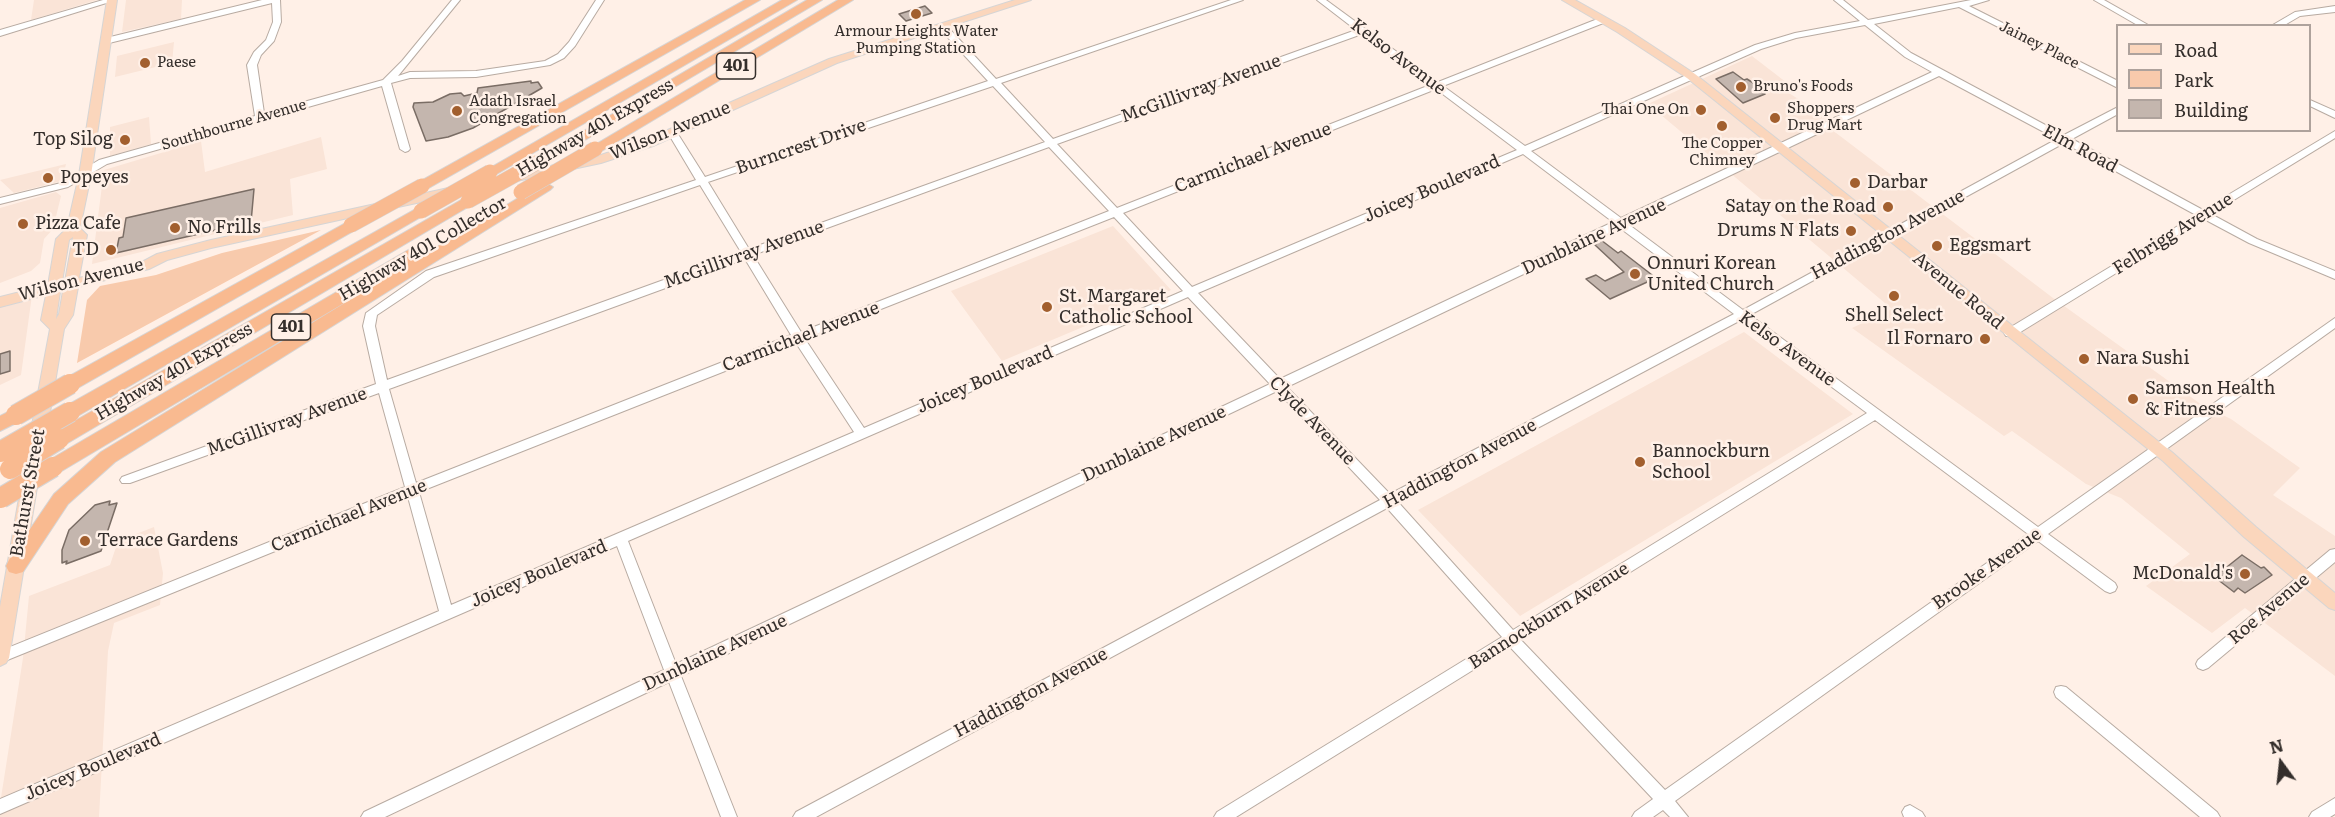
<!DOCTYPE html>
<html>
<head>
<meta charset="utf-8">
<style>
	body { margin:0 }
	#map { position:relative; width:2335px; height:817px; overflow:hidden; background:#fff0e7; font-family:Literata,serif }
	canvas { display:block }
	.legend { position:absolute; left:2116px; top:24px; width:195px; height:108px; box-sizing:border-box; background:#fff0e7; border:2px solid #aea29c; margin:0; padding:8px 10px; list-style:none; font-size:18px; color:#342e2b }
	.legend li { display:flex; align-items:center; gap:12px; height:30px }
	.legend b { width:30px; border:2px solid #aea29c }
	.north { position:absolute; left:2251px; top:733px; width:60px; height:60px; -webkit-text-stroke:4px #fff0e7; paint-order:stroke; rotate:345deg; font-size:16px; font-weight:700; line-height:24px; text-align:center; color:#342e2b }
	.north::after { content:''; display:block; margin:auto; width:21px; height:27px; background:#342e2b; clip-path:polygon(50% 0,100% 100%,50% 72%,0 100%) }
</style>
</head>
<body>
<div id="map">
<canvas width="2335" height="817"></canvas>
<ul class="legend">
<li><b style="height:8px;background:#fbd6bc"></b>Road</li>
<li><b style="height:16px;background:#f8caac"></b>Park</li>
<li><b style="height:16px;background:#c4b6ae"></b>Building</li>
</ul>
<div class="north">N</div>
</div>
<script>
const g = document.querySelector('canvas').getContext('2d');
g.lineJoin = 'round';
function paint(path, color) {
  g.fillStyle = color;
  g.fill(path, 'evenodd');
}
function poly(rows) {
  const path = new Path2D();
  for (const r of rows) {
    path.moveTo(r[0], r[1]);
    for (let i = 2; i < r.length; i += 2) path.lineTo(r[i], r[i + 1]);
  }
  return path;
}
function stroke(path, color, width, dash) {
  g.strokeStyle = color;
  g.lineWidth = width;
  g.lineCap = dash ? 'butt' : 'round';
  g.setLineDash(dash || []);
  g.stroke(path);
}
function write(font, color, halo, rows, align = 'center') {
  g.font = font + ' Literata,serif';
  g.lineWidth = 5;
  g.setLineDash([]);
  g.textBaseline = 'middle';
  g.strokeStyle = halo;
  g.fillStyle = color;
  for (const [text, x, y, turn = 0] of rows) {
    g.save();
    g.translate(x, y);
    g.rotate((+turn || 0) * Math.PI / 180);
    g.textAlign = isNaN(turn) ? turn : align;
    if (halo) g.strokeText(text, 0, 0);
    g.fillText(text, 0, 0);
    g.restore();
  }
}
const built = poly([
	[34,0,97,0,31,20],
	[126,0,182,0,181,19,122,32],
	[174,42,172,63,115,77,117,56],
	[1752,56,1791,86,1784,90,1830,119,1823,123,2053,298,2202,405,2231,419,2300,468,2273,495,2335,536,2335,676,2245,608,2212,633,2146,586,2190,554,2121,498,2086,484,2012,431,2004,436,1852,328,1892,309,1648,104],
	[149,117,151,144,110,156,110,127],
	[321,137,327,169,290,179,293,215,92,264,104,170,201,141,205,172],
	[66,164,62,181,14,193,0,180],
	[56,192,61,196,53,229,44,239,40,263,31,271,0,283,0,208],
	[1113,226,1171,290,1002,361,951,291],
	[32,295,21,375,0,385,0,304],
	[1744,332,1853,414,1520,616,1418,510],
	[154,527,163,573,160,605,114,623,108,651,99,817,0,817,0,804,23,658,29,596,110,565,118,541]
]);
const green = poly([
	[321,230,77,363,87,300,100,286,156,275,222,253]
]);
const building = poly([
	[925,6,932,13,906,21,899,14,925,6],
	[1733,72,1744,80,1747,79,1758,86,1755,88,1765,94,1743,103,1716,79,1733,72],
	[531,81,531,83,538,82,542,88,473,128,448,137,426,141,413,107,414,103,433,102,450,94,461,93,464,96,477,93,478,88,531,81],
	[254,189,251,222,116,253,119,238,123,237,126,218,254,189],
	[1601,240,1618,253,1621,251,1656,278,1610,299,1586,279,1596,275,1605,281,1624,272,1595,245,1601,240],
	[10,351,10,371,0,374,0,354,10,351],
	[110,501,109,505,117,503,101,551,66,564,67,561,62,563,62,550,69,530,95,505,110,501],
	[2242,555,2261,568,2264,567,2272,575,2245,593,2238,588,2234,592,2217,579,2221,576,2218,574,2242,555]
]);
const minor = poly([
	[103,0,116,0,0,36,0,30,103,0],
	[262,0,280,0,281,22,274,41,261,55,257,65,264,113,383,80,402,61,452,0,460,0,398,76,410,72,476,71,545,61,558,54,569,42,596,0,604,0,575,46,564,58,550,65,476,77,410,78,391,83,410,149,408,151,405,152,400,149,382,86,107,164,68,187,0,204,0,198,61,183,99,160,255,116,247,65,254,52,266,40,273,22,272,3,105,44,101,41,102,39,262,0],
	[1231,0,1243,0,1001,83,1053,139,1356,30,1317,0,1326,0,1438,82,1600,18,1606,18,1606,22,1443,86,1525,146,1755,45,1795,33,1860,21,1834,0,1843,0,1868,20,1971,0,1989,0,1969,6,2118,81,2118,88,1959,7,1874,24,1911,53,2064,135,2118,107,2118,114,2072,139,2203,210,2335,131,2335,138,2211,214,2257,239,2335,271,2335,279,2249,243,2204,219,2014,336,2006,336,2004,333,2006,330,2196,215,2064,143,1750,315,2038,527,2335,318,2335,328,2048,534,2115,583,2117,587,2115,591,2110,593,2105,591,2038,541,1675,801,1688,817,1670,817,1663,810,1653,817,1632,817,1635,812,1653,799,1510,647,1236,817,1214,817,1217,812,1502,637,1387,508,816,817,793,817,796,812,1380,500,1277,391,681,676,737,817,721,817,669,682,385,817,361,817,364,812,664,670,617,546,0,814,0,799,439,611,408,497,0,663,0,651,405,487,379,393,130,483,122,483,120,480,122,477,376,384,363,326,366,313,426,271,696,180,668,133,670,131,676,131,705,177,988,81,939,28,939,24,945,24,996,79,1231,0],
	[1865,25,1905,57,1932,72,1621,218,1531,151,1761,49,1796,38,1865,25],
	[1362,34,1430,85,1117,208,1057,144,1362,34],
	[1939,76,2057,139,1743,310,1628,224,1939,76],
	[993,86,1045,142,749,249,708,182,993,86],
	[1436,89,1517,150,1192,287,1123,213,1436,89],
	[1049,147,1109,211,801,332,753,255,1049,147],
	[1523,154,1613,222,1280,379,1198,293,1523,154],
	[700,185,741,252,387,380,375,326,377,315,434,277,700,185],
	[1114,217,1183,291,864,428,805,339,1114,217],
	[1620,228,1734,314,1390,494,1287,387,1620,228],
	[745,259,791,335,416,483,389,389,745,259],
	[1188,297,1270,384,676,664,628,541,1188,297],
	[1741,320,1867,413,1513,630,1398,502,1741,320],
	[796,343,854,432,451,605,419,492,796,343],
	[1875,420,2028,534,1665,790,1521,640,1875,420],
	[2094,0,2104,0,2150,26,2139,26,2094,0],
	[2335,6,2335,12,2300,16,2283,26,2271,26,2295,12,2335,6],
	[2310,100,2335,111,2335,118,2310,106,2310,100],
	[2335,549,2335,562,2208,668,2203,670,2198,668,2196,664,2198,660,2330,550,2335,549],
	[2061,686,2066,687,2217,812,2220,817,2200,817,2056,697,2054,692,2056,687,2061,686],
	[2335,798,2335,814,2330,817,2309,817,2312,812,2335,798],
	[1910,805,1922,812,1925,817,1904,817,1902,812,1905,807,1910,805]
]);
const major = poly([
	[107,0,117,0,91,175,80,228,87,235,79,278,140,263,157,254,211,240,453,187,459,191,453,195,211,248,167,260,149,269,78,287,73,315,64,329,46,436,43,440,38,442,33,440,30,436,50,329,41,320,46,295,0,307,0,297,48,285,56,239,67,228,79,175,107,0],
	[73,237,65,281,62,282,69,240,73,237],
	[63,291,59,314,56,319,60,292,63,291],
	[1015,0,1031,0,837,63,653,146,601,163,512,182,506,178,512,174,598,156,645,140,829,59,1015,0],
	[1562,0,1575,0,1625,28,1695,74,2173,453,2256,527,2335,593,2335,610,2329,608,2244,537,2163,461,1687,78,1617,32,1562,0],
	[31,469,37,471,39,475,9,658,6,663,0,666,0,607,23,475,25,471,31,469]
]);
const highway = poly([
	[745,0,760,0,427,189,422,191,414,186,417,183,745,0],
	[782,0,797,0,495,175,485,175,483,172,782,0],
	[807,0,822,0,541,166,531,166,529,163,807,0],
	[838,0,853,0,600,152,595,153,588,149,838,0],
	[545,182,553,187,550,190,115,462,68,504,23,572,16,574,9,572,6,566,9,560,54,494,101,452,371,287,60,472,53,474,46,472,44,467,46,462,410,249,422,249,423,255,545,182],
	[468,196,473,198,476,201,473,204,66,444,59,446,52,444,50,439,52,434,468,196],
	[421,206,429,211,426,214,76,417,70,419,64,417,61,412,64,407,421,206],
	[351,220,357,221,359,225,357,229,76,389,70,390,64,389,61,384,64,379,351,220],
	[16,408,22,410,25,415,22,420,0,431,0,416,16,408]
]);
const highwayBridgeFar1 = poly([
	[521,192,595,149],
	[468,201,536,163],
	[421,211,490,172],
	[351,225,422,186]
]);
const highwayBridge = poly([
	[16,415,70,384],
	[0,452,70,412],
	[10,469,59,439],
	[1,498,53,467]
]);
const markers = [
	[916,14,6,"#a25f2e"],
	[145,63,6,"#a25f2e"],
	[1741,87,6,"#a25f2e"],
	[1701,110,6,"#a25f2e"],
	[457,111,6,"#a25f2e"],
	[1775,118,6,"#a25f2e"],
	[1722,126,6,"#a25f2e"],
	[125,140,6,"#a25f2e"],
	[48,178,6,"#a25f2e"],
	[1855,183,6,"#a25f2e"],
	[1888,207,6,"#a25f2e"],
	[23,224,6,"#a25f2e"],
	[175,228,6,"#a25f2e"],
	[1851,231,6,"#a25f2e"],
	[1937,246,6,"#a25f2e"],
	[111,250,6,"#a25f2e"],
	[1635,274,6,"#a25f2e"],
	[1894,296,6,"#a25f2e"],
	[1047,307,6,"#a25f2e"],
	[1985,339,6,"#a25f2e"],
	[2084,359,6,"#a25f2e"],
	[2133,399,6,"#a25f2e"],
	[1640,462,6,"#a25f2e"],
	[85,541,6,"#a25f2e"],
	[2245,574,6,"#a25f2e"]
];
const farPoinames = [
	["Armour Heights Water",916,32,"center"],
	["Pumping Station",916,49,"center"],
	["Paese",157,63],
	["Bruno's Foods",1753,87],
	["Adath Israel",469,102],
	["Congregation",469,119],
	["Shoppers",1787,109],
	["Drug Mart",1787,126],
	["Thai One On",1689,110,"right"],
	["The Copper",1722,144,"center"],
	["Chimney",1722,161,"center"]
];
const farStreetnames = [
	["Jainey Place",2039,45,27],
	["Southbourne Avenue",234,125,-16]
];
const shields = [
	[736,66,39],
	[291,327,39]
];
const shieldNames = [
	["401",736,66],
	["401",291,327]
];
const streetNames = [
	["Kelso Avenue",1398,57,37],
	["McGillivray Avenue",1201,89,-20],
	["Highway 401 Express",595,128,-30],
	["Wilson Avenue",670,131,-22],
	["Burncrest Drive",801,147,-19],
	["Elm Road",2080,149,28],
	["Carmichael Avenue",1253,158,-21],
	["Joicey Boulevard",1432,189,-23],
	["Felbrigg Avenue",2173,234,-32],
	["Haddington Avenue",1888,235,-28],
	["Dunblaine Avenue",1594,237,-25],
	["Highway 401 Collector",423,249,-30],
	["McGillivray Avenue",744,255,-20],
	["Wilson Avenue",81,280,-14],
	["Avenue Road",1958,291,39],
	["Carmichael Avenue",801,337,-21],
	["Kelso Avenue",1787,349,36],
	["Highway 401 Express",174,372,-30],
	["Joicey Boulevard",985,380,-23],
	["Clyde Avenue",1312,421,46],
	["McGillivray Avenue",287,422,-20],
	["Dunblaine Avenue",1154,444,-25],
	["Haddington Avenue",1460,464,-28],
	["Bathurst Street",28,493,-80],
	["Carmichael Avenue",349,516,-22],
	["Brooke Avenue",1987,569,-35],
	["Joicey Boulevard",539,574,-23],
	["Roe Avenue",2269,609,-40],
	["Bannockburn Avenue",1549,616,-32],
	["Dunblaine Avenue",715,653,-25],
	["Haddington Avenue",1031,693,-28],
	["Joicey Boulevard",93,767,-23]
];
const poiNames = [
	["Top Silog",113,140,"right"],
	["Popeyes",60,178],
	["Darbar",1867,183],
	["Satay on the Road",1876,207,"right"],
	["Pizza Cafe",35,224],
	["No Frills",187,228],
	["Drums N Flats",1839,231,"right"],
	["Eggsmart",1949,246],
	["TD",99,250,"right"],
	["Onnuri Korean",1647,264],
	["United Church",1647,285],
	["St. Margaret",1059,297],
	["Catholic School",1059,318],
	["Shell Select",1894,316,"center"],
	["Il Fornaro",1973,339,"right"],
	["Nara Sushi",2096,359],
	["Samson Health",2145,389],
	["& Fitness",2145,410],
	["Bannockburn",1652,452],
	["School",1652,473],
	["Terrace Gardens",97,541],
	["McDonald's",2233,574,"right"]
];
paint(built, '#fae4d7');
paint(green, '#f8caac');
paint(building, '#c4b6ae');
stroke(building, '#7a6d65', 1.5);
stroke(minor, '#b8aba2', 2);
stroke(major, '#d6d5d5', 2);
stroke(highway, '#d6d5d5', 2);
paint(minor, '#fff');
paint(major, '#fbd6bc');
paint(highway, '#f9ba90');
stroke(highwayBridgeFar1, '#d6d5d5', 16, []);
stroke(highwayBridge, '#d6d5d5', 22, []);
stroke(highwayBridgeFar1, '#f9ba90', 15);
stroke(highwayBridge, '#f9ba90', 20);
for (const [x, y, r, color] of markers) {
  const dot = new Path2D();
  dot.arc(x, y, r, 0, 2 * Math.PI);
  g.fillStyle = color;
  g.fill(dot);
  stroke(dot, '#fff0e7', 2);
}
write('15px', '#342e2b', '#fff0e7', farPoinames, 'left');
write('15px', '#342e2b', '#fff0e7', farStreetnames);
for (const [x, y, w] of shields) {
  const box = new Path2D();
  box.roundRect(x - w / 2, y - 13, w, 26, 4.5);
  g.fillStyle = '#fff0e7';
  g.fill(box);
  stroke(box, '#342e2b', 1.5);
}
write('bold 16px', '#342e2b', null, shieldNames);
write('18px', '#342e2b', '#fff0e7', streetNames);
write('18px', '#342e2b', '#fff0e7', poiNames, 'left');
</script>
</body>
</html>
